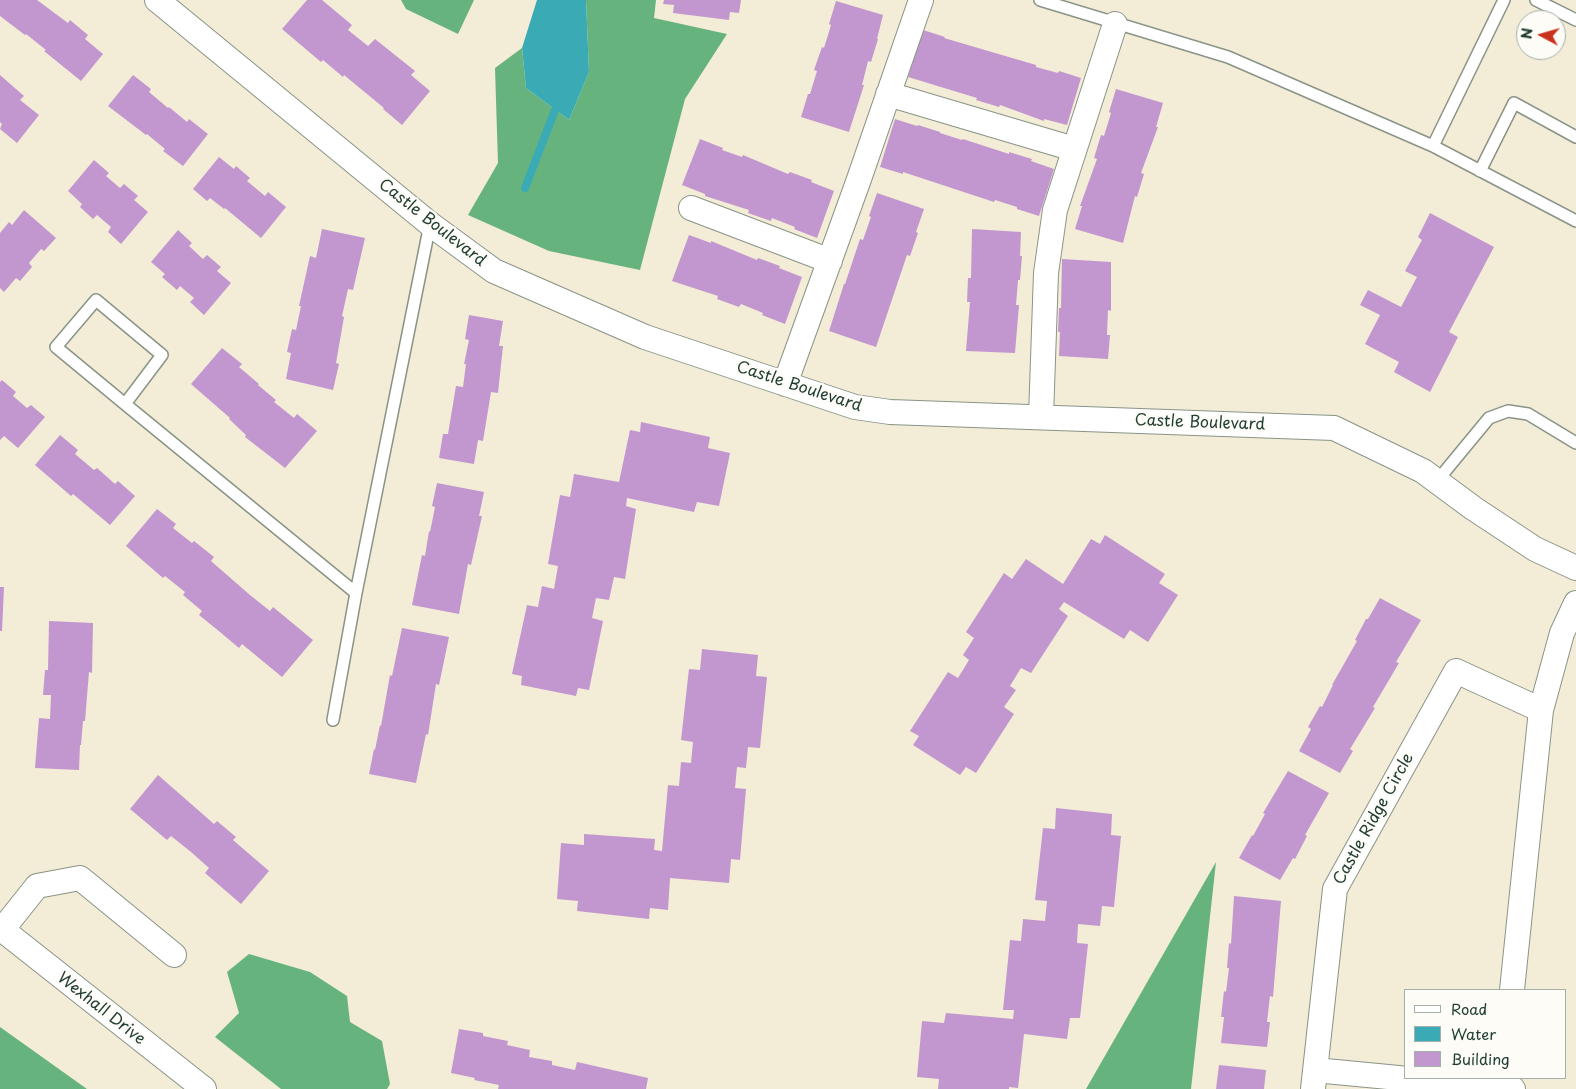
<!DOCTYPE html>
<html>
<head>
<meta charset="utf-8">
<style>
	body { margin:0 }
	#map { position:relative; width:1576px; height:1089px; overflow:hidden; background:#f3ecd7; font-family:"Playpen Sans",sans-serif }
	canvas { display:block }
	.legend { position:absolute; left:1404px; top:989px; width:162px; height:90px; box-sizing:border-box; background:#fdfcf7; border:1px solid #a4b0a9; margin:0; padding:6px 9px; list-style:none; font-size:15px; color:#1f3d34 }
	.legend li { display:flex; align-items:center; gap:10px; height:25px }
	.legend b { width:25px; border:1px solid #a4b0a9 }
	.north { position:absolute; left:1516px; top:10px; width:50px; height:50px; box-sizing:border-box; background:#fdfcf7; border:1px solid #a4b0a9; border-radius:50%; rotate:276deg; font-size:14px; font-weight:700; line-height:20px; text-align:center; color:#1f3d34 }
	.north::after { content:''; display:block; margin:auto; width:18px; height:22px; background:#c8321e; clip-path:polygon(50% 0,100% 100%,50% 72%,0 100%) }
</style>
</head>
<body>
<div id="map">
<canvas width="1576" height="1089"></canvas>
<ul class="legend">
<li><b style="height:6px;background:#fff"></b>Road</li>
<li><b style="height:14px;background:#3aabb5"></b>Water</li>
<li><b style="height:14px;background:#c297cf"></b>Building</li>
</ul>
<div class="north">N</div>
</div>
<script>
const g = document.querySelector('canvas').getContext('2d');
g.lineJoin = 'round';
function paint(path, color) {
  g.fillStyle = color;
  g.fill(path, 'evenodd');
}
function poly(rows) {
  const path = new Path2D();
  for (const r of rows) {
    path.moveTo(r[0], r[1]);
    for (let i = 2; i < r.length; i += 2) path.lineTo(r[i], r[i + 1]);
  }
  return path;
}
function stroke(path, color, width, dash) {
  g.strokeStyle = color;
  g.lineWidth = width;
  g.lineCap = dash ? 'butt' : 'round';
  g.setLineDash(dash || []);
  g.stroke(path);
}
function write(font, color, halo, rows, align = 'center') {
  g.font = font + ' "Playpen Sans",sans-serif';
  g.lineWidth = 5;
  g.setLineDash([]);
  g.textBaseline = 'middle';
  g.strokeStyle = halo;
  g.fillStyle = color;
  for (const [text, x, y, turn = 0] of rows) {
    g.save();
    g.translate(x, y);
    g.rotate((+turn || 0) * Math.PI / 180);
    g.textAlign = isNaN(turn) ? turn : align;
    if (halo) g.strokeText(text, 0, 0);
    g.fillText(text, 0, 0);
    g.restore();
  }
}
const forest = poly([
	[401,0,474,0,458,34,406,9],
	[586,0,656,0,654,18,727,34,685,99,640,270,549,251,468,215,498,163,495,68,522,48,526,88,569,120,589,72],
	[1216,862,1191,1089,1086,1089],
	[249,954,310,972,347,996,350,1022,382,1041,390,1084,387,1089,281,1089,215,1037,239,1013,227,972],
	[0,1027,87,1089,0,1089]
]);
const water = poly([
	[537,0,586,0,589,72,569,120,526,88,522,48]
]);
const stream = poly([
	[525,188,555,110]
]);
const building = poly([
	[0,0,37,0,68,23,70,20,88,35,85,39,103,54,81,81,44,51,46,50,26,34,25,35,0,16],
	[307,0,322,0,352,25,348,30,368,46,375,39,415,71,411,75,430,91,402,125,383,109,384,108,344,75,343,77,323,60,321,62,282,29],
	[664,0,741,0,739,13,730,12,729,20,673,13,674,5,663,4],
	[836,1,883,15,877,39,878,39,871,62,868,61,862,85,864,85,849,132,801,117,808,94,810,94,817,71,814,70,822,47,824,48,831,25,829,24],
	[923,30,945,37,944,38,1036,65,1036,67,1058,73,1059,71,1081,78,1067,125,1044,119,1044,121,1000,105,999,107,976,100,977,98,908,77],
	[0,75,24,96,20,100,39,115,17,143,0,129,2,124,0,122],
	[133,75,151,89,149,92,168,108,169,107,187,122,189,119,208,134,183,166,163,151,165,149,147,134,146,135,108,106],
	[1116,89,1163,103,1156,127,1158,127,1141,173,1144,174,1137,197,1135,196,1123,243,1075,229,1082,206,1080,206,1097,159,1094,158,1101,135,1104,136,1111,113,1109,112],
	[895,119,917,126,918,125,940,132,940,133,962,140,963,139,1009,154,1009,152,1032,159,1031,161,1054,169,1039,216,1017,209,1017,207,995,200,994,202,903,172,903,174,880,167],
	[700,139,723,148,722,150,742,157,743,155,788,174,790,172,812,180,811,182,834,191,817,238,794,229,795,227,772,218,771,221,748,213,749,210,705,196,705,194,682,185],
	[219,157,234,169,236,166,250,178,247,181,265,196,268,192,286,207,261,238,225,208,224,209,210,198,207,201,193,189],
	[94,160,109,173,106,176,120,188,124,184,138,196,134,200,148,212,121,244,108,232,111,227,97,215,93,219,80,207,82,204,68,191],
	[877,193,924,209,916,232,918,233,910,256,907,255,876,347,829,331,844,284,845,284,860,239,863,240,871,217,869,216],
	[24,210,56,238,44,251,41,249,29,263,32,267,20,281,16,278,4,292,0,288,0,233,9,222,12,225],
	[1430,213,1494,247,1449,332,1458,337,1430,392,1394,372,1399,362,1365,344,1380,315,1360,305,1368,290,1401,307,1417,277,1405,271,1422,240,1418,237],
	[322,229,365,238,353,290,348,289,342,316,344,317,336,363,339,364,333,390,286,379,291,353,287,352,292,329,296,330,301,306,299,306,310,256,316,258],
	[972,229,1021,232,1020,256,1022,256,1020,280,1018,280,1016,305,1019,305,1015,353,966,351,970,302,967,302,968,278,971,278],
	[178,230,192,243,189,246,203,259,207,255,221,267,217,271,231,283,204,315,190,302,194,298,180,286,177,290,162,277,165,274,151,262],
	[689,235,711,243,711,241,757,260,758,258,780,266,779,268,802,277,785,324,762,315,763,313,741,304,739,307,717,299,718,296,672,281],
	[1062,259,1111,262,1111,311,1108,310,1107,335,1110,335,1108,359,1059,356,1060,332,1058,332,1059,308,1061,308],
	[469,315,503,321,499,346,503,346,498,393,491,392,483,441,478,440,474,464,439,458,443,434,448,434,456,386,463,387,466,364,464,364,469,340,465,339],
	[222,348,242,364,239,367,259,384,258,385,276,400,274,402,294,418,297,414,317,431,285,468,245,437,246,435,229,419,230,418,191,384],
	[2,380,16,392,13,396,27,408,31,405,45,417,18,448,4,436,0,440,0,382],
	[641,422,710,437,708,448,730,453,719,506,697,502,694,512,627,498,626,506,636,509,625,579,614,577,609,600,596,598,592,618,603,621,589,690,578,688,576,696,521,685,522,676,512,674,527,605,538,607,542,586,554,589,558,566,548,564,560,495,570,497,574,474,619,482,630,430,640,432],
	[60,435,78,450,75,454,94,470,97,468,115,484,118,481,135,496,110,525,73,494,71,496,35,465],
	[437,483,484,492,479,516,482,516,471,565,468,564,459,614,412,605,422,555,425,556,429,531,430,532,435,507,432,506],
	[157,509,176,524,173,528,192,543,194,541,214,557,211,561,250,595,270,611,273,607,313,640,282,677,242,644,239,648,220,632,199,615,202,611,183,595,185,592,165,576,163,578,126,546],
	[1105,535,1165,574,1159,583,1178,595,1148,642,1130,630,1124,639,1064,602,1059,609,1068,616,1031,673,1021,668,1010,686,1016,690,1004,707,1014,714,976,773,966,767,960,775,913,745,919,736,910,731,948,672,958,678,969,660,963,655,974,638,966,632,1004,573,1012,579,1026,559,1063,584,1091,539,1100,544],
	[0,587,4,587,2,631,0,631],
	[1380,598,1421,620,1396,662,1399,663,1373,707,1375,708,1350,749,1353,751,1340,773,1299,751,1311,729,1308,727,1320,706,1322,707,1333,685,1332,685,1357,641,1355,640,1366,619,1368,619],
	[49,621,93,623,92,673,89,672,85,721,83,721,81,745,80,745,79,770,35,768,39,718,50,719,51,695,43,695,45,670,48,670],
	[402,628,449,637,439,685,436,684,428,735,426,734,416,783,369,774,374,749,375,750,380,725,381,726,390,675,392,676],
	[702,649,758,655,756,676,767,677,760,748,748,747,746,768,737,767,735,788,746,789,740,860,731,859,729,883,670,878,668,910,650,908,649,919,577,911,578,901,557,899,561,843,584,845,584,834,655,839,654,850,662,851,668,785,679,786,681,762,691,763,693,742,681,740,689,669,700,670],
	[1288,771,1329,793,1305,835,1307,836,1295,859,1293,858,1280,880,1239,858,1252,835,1253,836,1265,814,1263,813],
	[158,775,214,824,217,821,236,837,233,840,269,871,241,904,205,873,209,868,191,852,171,836,167,840,130,809],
	[1056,808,1112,814,1111,835,1121,836,1114,907,1102,906,1100,926,1078,924,1077,943,1088,944,1080,1018,1070,1018,1067,1039,1024,1034,1018,1088,1009,1087,1009,1089,938,1089,939,1079,917,1077,922,1021,944,1023,946,1013,1013,1019,1014,1010,1003,1010,1010,940,1021,941,1023,919,1045,921,1047,901,1035,900,1043,828,1055,829],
	[1234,896,1281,901,1273,997,1270,996,1267,1022,1270,1022,1267,1047,1221,1043,1224,1017,1221,1017,1224,991,1226,992,1229,968,1227,968,1229,943,1231,944],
	[459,1029,483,1033,483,1036,508,1041,507,1045,530,1050,529,1057,552,1061,552,1065,575,1070,577,1062,648,1078,646,1089,498,1089,499,1085,474,1080,475,1078,451,1073],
	[1219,1065,1266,1070,1264,1089,1216,1089]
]);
const service = poly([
	[1040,0,1228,57,1433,146,1576,221],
	[1536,0,1576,20],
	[1433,146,1504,0],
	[1480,171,1514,103,1576,137],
	[125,404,162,355,96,300,56,347,125,404,356,593],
	[1437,481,1489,418,1508,411,1528,414,1576,443],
	[333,720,356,593,430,224]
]);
const minor = poly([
	[157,0,430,224,494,271,645,337,855,407,890,412,1334,428,1423,471,1473,508,1535,549,1576,568],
	[888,94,1074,149],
	[691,208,830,261],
	[785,384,858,182,921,0],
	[1041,417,1046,273,1055,210,1115,24],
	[0,928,204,1089],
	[2,930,37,886,80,878,174,955],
	[1512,990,1541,710],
	[1315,1070,1513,1089],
	[1313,1089,1335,889,1456,671,1541,710,1562,633,1576,603]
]);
const streetNames = [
	["Castle Boulevard",432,223,38],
	["Castle Boulevard",799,387,18],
	["Castle Boulevard",1200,423,2],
	["Castle Ridge Circle",1374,819,-61],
	["Wexhall Drive",101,1009,38]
];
paint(forest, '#67b37d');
paint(water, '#3aabb5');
stroke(stream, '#3aabb5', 8);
paint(building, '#c297cf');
stroke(service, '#899486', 14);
stroke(minor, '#899486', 26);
stroke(service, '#fff', 11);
stroke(minor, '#fff', 24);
write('16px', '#1f3d34', '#fdfcf7', streetNames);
</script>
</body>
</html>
